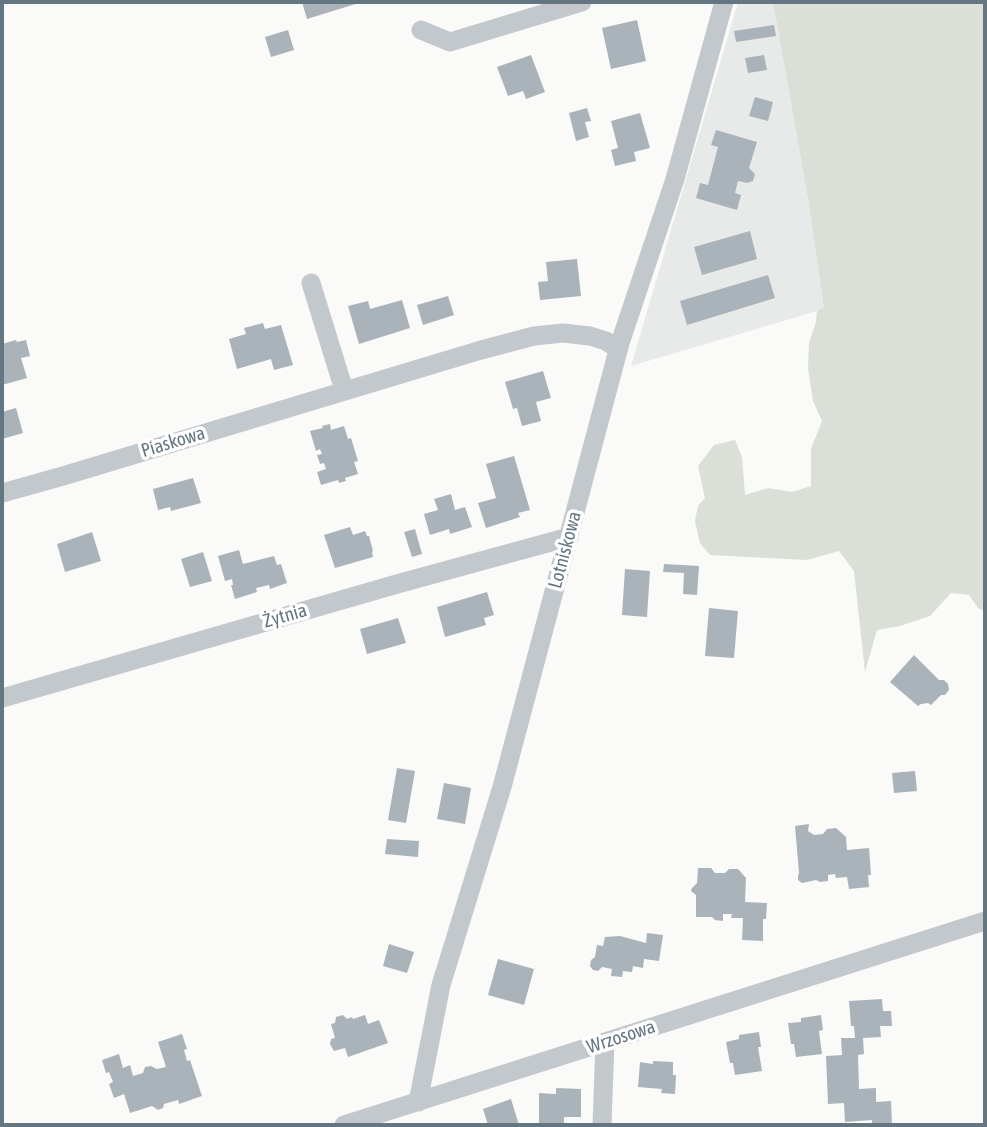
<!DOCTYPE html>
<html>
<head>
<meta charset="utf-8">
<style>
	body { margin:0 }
	#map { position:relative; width:987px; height:1127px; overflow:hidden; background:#fafaf8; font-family:"Asap Condensed",sans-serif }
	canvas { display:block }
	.frame { position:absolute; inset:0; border:4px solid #657683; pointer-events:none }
</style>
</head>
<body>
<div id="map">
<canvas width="987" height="1127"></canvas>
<div class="frame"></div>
</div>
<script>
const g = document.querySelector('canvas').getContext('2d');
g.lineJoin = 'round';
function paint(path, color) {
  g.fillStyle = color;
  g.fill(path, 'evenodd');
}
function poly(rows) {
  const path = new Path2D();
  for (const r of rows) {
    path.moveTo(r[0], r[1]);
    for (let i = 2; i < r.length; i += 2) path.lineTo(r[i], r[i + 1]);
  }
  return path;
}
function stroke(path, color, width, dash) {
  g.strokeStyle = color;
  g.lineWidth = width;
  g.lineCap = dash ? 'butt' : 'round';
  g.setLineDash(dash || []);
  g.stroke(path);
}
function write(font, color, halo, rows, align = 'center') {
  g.font = font + ' "Asap Condensed",sans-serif';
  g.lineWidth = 7;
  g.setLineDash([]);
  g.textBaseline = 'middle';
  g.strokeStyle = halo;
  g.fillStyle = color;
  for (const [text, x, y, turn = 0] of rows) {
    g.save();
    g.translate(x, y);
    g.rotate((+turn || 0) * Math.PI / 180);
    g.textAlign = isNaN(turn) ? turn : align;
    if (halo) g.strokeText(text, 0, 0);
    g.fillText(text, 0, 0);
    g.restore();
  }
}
const built = poly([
	[738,2,773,2,808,199,824,309,631,366]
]);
const green = poly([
	[773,2,985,2,985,611,978,608,969,595,951,593,930,616,900,626,877,630,865,672,854,571,839,551,807,560,710,555,700,543,695,521,698,506,705,498,698,466,714,445,735,440,742,457,745,495,768,488,792,492,811,486,811,449,822,421,813,401,808,368,809,343,816,322,817,311,824,308,808,199]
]);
const building = poly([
	[302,2,362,2,307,19],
	[637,20,646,61,611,69,602,28],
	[774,25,776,36,736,42,734,31],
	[288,30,294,50,271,57,265,37],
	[531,55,545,92,526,99,523,91,508,96,497,67],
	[764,55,767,70,748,73,745,58],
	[755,97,773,102,768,121,749,116],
	[587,108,591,121,585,122,589,137,576,141,569,113],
	[640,113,650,148,634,152,636,161,615,166,611,150,618,148,611,121],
	[716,130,757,142,749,168,755,174,753,181,747,183,738,181,735,193,741,195,737,210,696,198,700,183,708,185,718,147,711,145],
	[750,231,757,259,702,275,694,247],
	[577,259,581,296,540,300,538,282,548,281,546,262],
	[768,275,775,298,687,325,680,301],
	[448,296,454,315,423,325,417,305],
	[402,300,410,328,359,344,348,306,368,301,370,309],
	[263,323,265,329,281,325,293,365,274,370,271,359,237,369,229,339,246,334,244,328],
	[16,340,17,342,26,340,30,356,21,358,27,378,2,385,2,344],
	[543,371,551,398,536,402,541,421,522,426,517,408,513,409,505,382],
	[16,408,23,433,2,439,2,412],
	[330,424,331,430,344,426,348,439,351,438,358,461,354,462,358,474,345,478,346,481,339,483,338,480,321,485,317,472,326,469,324,463,320,464,317,455,322,454,320,449,316,451,310,431,323,428,322,426],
	[514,456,530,510,518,513,520,517,486,528,478,503,496,498,486,464],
	[193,478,201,503,171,511,170,507,158,510,153,489],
	[451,494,455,510,465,507,472,527,450,534,449,529,430,535,424,514,438,510,434,499],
	[350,527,353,535,365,531,367,536,369,536,373,551,372,552,373,557,335,568,324,535],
	[415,529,422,554,412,557,404,532],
	[92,532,101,561,65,572,57,544],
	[239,550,243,564,274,556,277,565,281,564,287,583,270,589,269,585,256,588,257,592,235,599,231,585,233,585,232,579,225,581,218,556],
	[203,552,212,581,190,587,181,559],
	[664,564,699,566,697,595,683,594,684,573,663,572],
	[625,569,650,571,647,617,622,615],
	[487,592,494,615,484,618,486,625,445,637,437,607],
	[709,608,738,611,734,658,705,656],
	[398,618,406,643,367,654,360,629],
	[914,655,939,680,944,680,948,684,949,690,945,695,941,695,931,705,928,703,921,704,918,706,890,682],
	[397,768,415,771,406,823,388,820],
	[915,771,917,791,894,793,892,773],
	[444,783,471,788,465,824,437,819],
	[809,824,808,831,814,835,823,834,827,829,836,828,846,837,847,850,869,848,871,875,868,875,869,887,849,889,847,877,836,878,835,874,828,875,828,881,820,882,816,880,802,883,798,880,798,875,799,873,795,826],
	[387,839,419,841,418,857,385,854],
	[698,868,711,868,715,873,725,873,729,869,738,869,746,878,745,902,767,903,766,919,763,919,763,941,742,940,743,918,731,918,732,914,723,914,723,921,715,920,712,917,696,917,696,895,691,891,692,888,697,883],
	[647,933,663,935,659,961,644,959,643,968,633,966,632,972,623,971,622,977,611,976,612,969,602,967,598,971,593,970,590,966,591,960,595,957,597,945,603,946,605,937,620,936,646,943],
	[389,944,414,952,407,973,383,966],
	[498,959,534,969,524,1005,488,995],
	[882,999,883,1011,891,1011,892,1026,880,1026,881,1037,863,1038,864,1054,858,1055,859,1089,876,1088,876,1102,891,1101,892,1125,872,1125,872,1120,845,1122,844,1103,828,1104,826,1056,842,1055,841,1038,855,1038,854,1026,851,1026,849,1001],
	[343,1015,347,1019,352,1017,353,1019,365,1015,368,1024,379,1020,388,1043,348,1057,345,1048,334,1051,330,1044,331,1039,335,1038,331,1024,335,1023,336,1017],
	[821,1015,823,1030,819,1031,822,1054,796,1057,794,1044,791,1044,788,1023,801,1022,801,1018],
	[759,1032,761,1047,758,1047,762,1071,735,1075,733,1063,730,1063,726,1042,739,1039,739,1035],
	[182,1034,187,1049,184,1050,187,1061,190,1060,202,1096,179,1104,178,1100,164,1104,163,1108,158,1110,152,1106,130,1113,124,1094,114,1098,109,1084,113,1082,109,1072,106,1073,102,1060,119,1054,123,1068,130,1065,133,1076,143,1073,145,1067,151,1066,157,1069,166,1067,158,1042],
	[653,1061,673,1062,673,1075,676,1075,675,1094,661,1093,662,1089,638,1087,640,1062,653,1064],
	[556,1088,581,1089,581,1117,564,1117,564,1124,539,1123,539,1093,556,1094],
	[511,1099,519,1125,488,1125,483,1109]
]);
const minor = poly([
	[421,30,450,42,582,2],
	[311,283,344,390],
	[2,493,63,476,481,350,534,336,563,333,590,336,606,341,618,349],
	[2,698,397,584,569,537],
	[418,1102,441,985,502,787,620,343,675,179,724,2],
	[344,1125,985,921],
	[602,1125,605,1042]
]);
const streetNames = [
	["Piaskowa",173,442,-17],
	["Lotniskowa",565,550,-75],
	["Żytnia",285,616,-16],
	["Wrzosowa",621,1037,-18]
];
paint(built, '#e8e9e9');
paint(green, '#dadfd7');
paint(building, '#aab3b9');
stroke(minor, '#c3c8cc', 19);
write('19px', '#657683', '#fff', streetNames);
</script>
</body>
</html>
